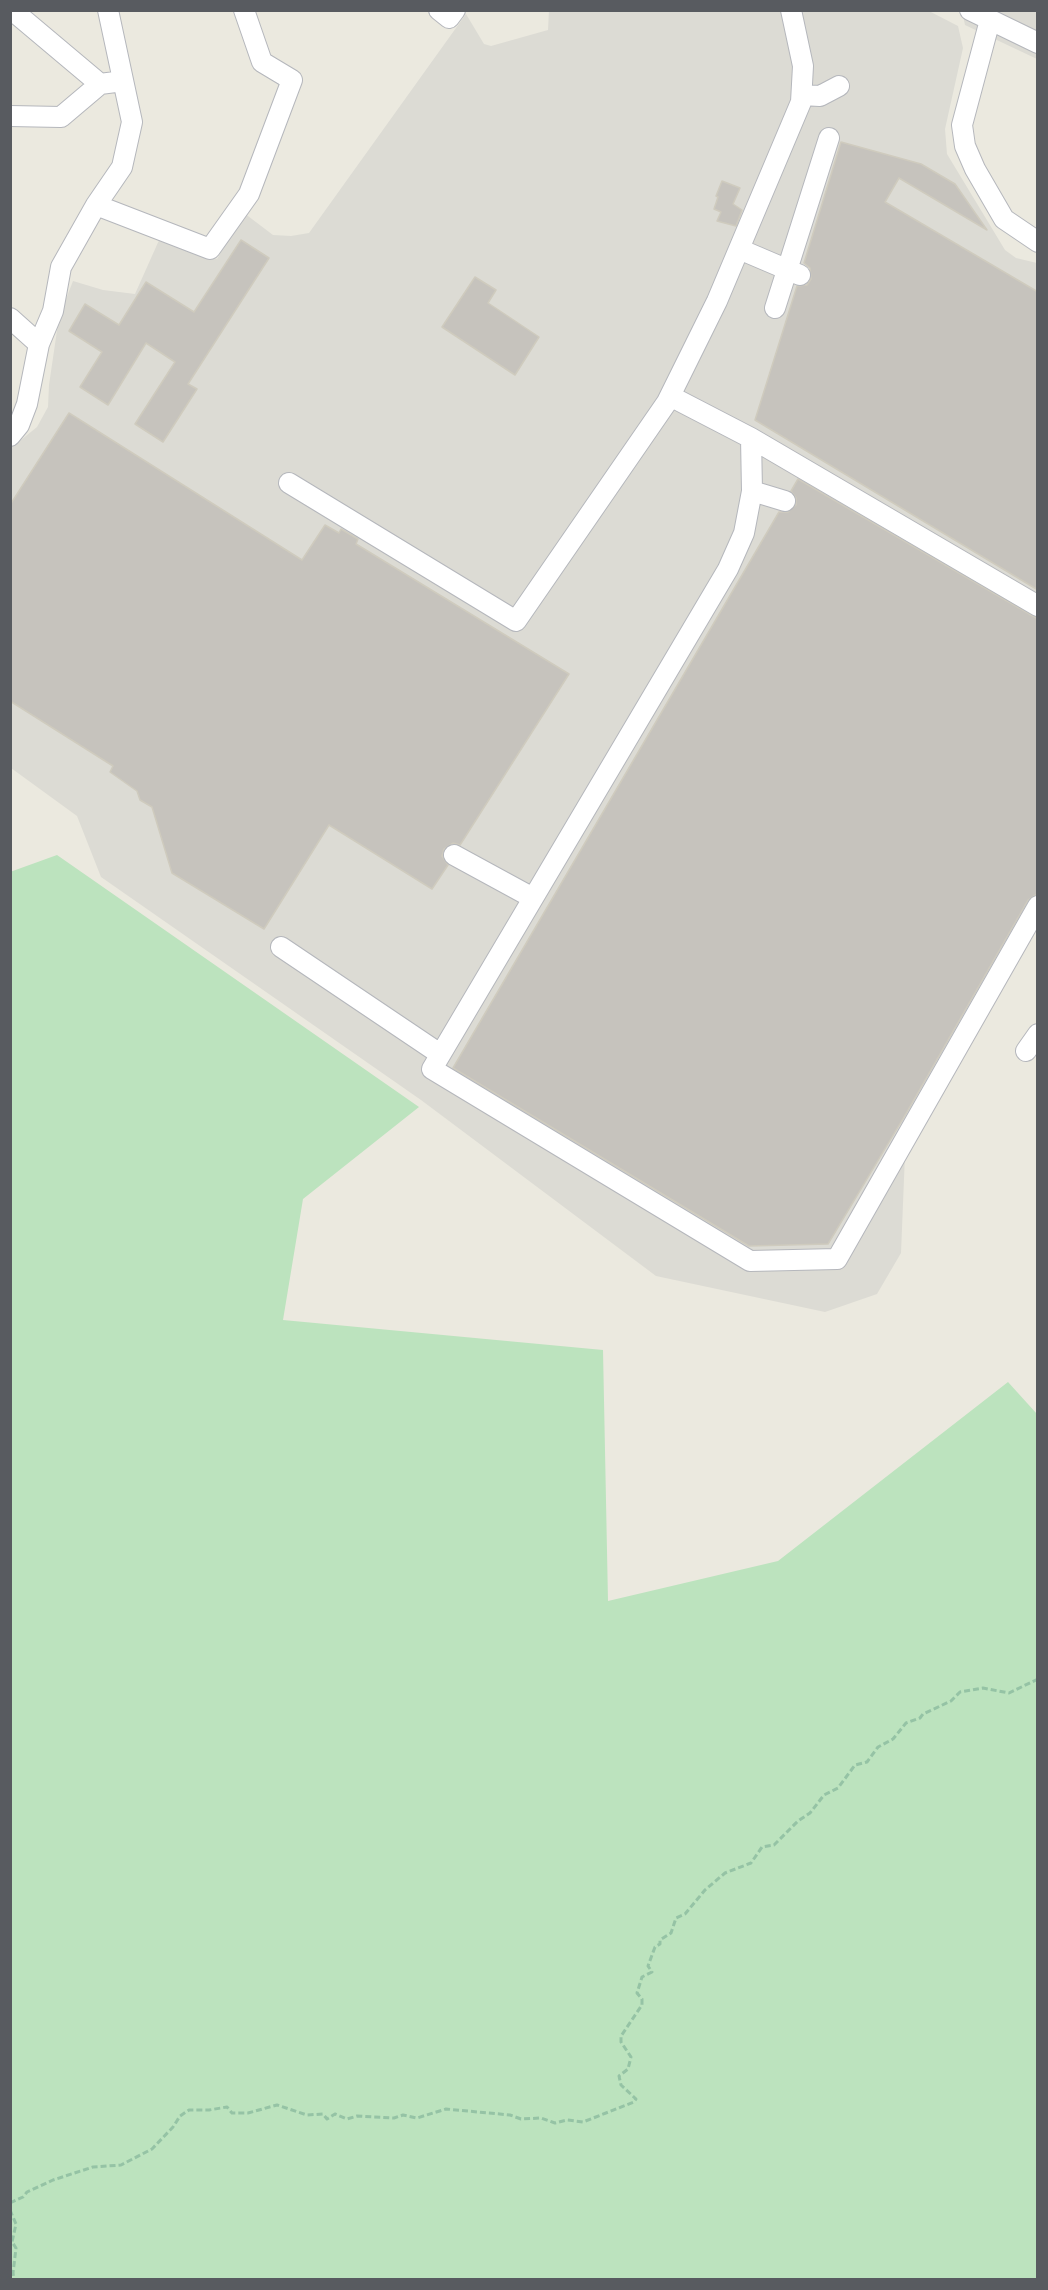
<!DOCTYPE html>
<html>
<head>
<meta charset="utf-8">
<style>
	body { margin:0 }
	#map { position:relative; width:1048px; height:2290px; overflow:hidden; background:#ebe9df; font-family:"Work Sans",sans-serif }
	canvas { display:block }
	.frame { position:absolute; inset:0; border:12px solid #585b60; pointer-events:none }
</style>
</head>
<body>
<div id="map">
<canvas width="1048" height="2290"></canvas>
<div class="frame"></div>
</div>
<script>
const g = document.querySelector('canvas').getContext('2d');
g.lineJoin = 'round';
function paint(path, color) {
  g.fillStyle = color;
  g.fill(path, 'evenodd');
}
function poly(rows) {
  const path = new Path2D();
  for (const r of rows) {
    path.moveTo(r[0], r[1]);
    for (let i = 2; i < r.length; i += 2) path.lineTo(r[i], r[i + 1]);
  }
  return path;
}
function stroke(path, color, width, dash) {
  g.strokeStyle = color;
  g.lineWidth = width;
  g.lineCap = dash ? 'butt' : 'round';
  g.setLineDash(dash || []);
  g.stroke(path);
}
const industrial = poly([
	[549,10,927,10,958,26,963,48,945,129,947,154,1005,250,1016,258,1037,263,1037,927,905,1154,901,1253,877,1294,825,1312,656,1276,421,1100,101,877,77,816,11,768,10,449,37,427,48,407,49,385,59,317,73,281,103,290,135,294,160,238,217,259,244,213,273,235,291,236,309,233,466,14,484,44,491,46,548,30],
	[962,11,1037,11,1037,59,965,25]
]);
const green = poly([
	[57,855,419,1107,303,1199,283,1320,603,1350,608,1601,778,1561,1008,1382,1037,1414,1037,2279,11,2279,10,872]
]);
const building = poly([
	[841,142,921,164,955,184,987,230,899,178,885,202,1038,292,1038,590,755,420,797,286,807,285,811,279,810,268,804,263,841,142],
	[722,181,740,188,733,204,742,210,736,226,717,221,721,212,714,209,718,197,716,196,722,181],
	[241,240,269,258,188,384,197,389,163,442,135,424,175,362,146,343,108,405,80,387,102,352,69,331,85,304,119,325,146,282,194,312,241,240],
	[475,277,496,290,488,303,539,337,515,375,442,327,475,277],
	[69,413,302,560,325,525,339,533,341,529,358,539,356,544,569,674,460,845,453,843,444,849,442,856,448,865,432,889,329,825,264,929,172,873,152,807,140,800,137,791,110,772,113,766,10,701,10,505,69,413],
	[798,479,1038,619,1038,893,1028,900,904,1117,828,1244,749,1246,453,1068,779,512,788,512,796,505,796,498,791,491,798,479]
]);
const path = poly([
	[10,2203,23,2197,27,2192,53,2180,93,2167,121,2165,152,2149,173,2127,180,2116,189,2110,209,2110,227,2107,232,2113,248,2113,277,2105,307,2115,323,2114,327,2119,335,2114,347,2119,357,2116,394,2118,403,2115,417,2118,446,2109,510,2115,521,2119,541,2118,555,2123,567,2120,583,2122,634,2102,636,2099,621,2085,619,2076,628,2069,631,2057,621,2042,621,2036,642,2005,642,1999,637,1993,642,1977,652,1972,648,1966,655,1947,660,1944,660,1940,671,1933,676,1918,685,1914,705,1890,725,1873,751,1863,762,1847,774,1845,798,1821,810,1813,824,1795,838,1788,855,1765,867,1762,878,1747,893,1739,906,1723,920,1718,923,1714,951,1701,960,1692,983,1688,1009,1693,1038,1679],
	[10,2210,16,2224,12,2242,16,2248,13,2273,14,2280]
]);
const minor = poly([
	[12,10,100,84,123,81],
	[439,10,449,18,455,10],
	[970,10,1038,43],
	[990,20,962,125,965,146,975,169,1004,219,1038,242],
	[802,95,820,96,839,86],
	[10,116,61,117,100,84],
	[96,205,210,249,249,194,292,80,262,62,244,10],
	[739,249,800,275],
	[775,308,829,138],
	[10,318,39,344],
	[670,396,751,438,1038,606],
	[10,436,19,425,27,404,39,344,53,311,61,267,96,205,122,167,132,122,108,10],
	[751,438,752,491,744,533,728,569,432,1069,750,1261,837,1259,1038,906],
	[289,483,516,621,667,402,717,301,801,102,803,66,791,10],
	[752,491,785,501],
	[454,855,533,898],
	[281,947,440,1054],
	[1026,1051,1038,1034]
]);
paint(industrial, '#dcdbd4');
paint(green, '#bce3be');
paint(building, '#c6c3bd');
stroke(building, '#cfcbbe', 1.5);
stroke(minor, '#b5b7bc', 22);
stroke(path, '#95c3a5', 3, [6, 3]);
stroke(minor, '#fff', 20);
</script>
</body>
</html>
